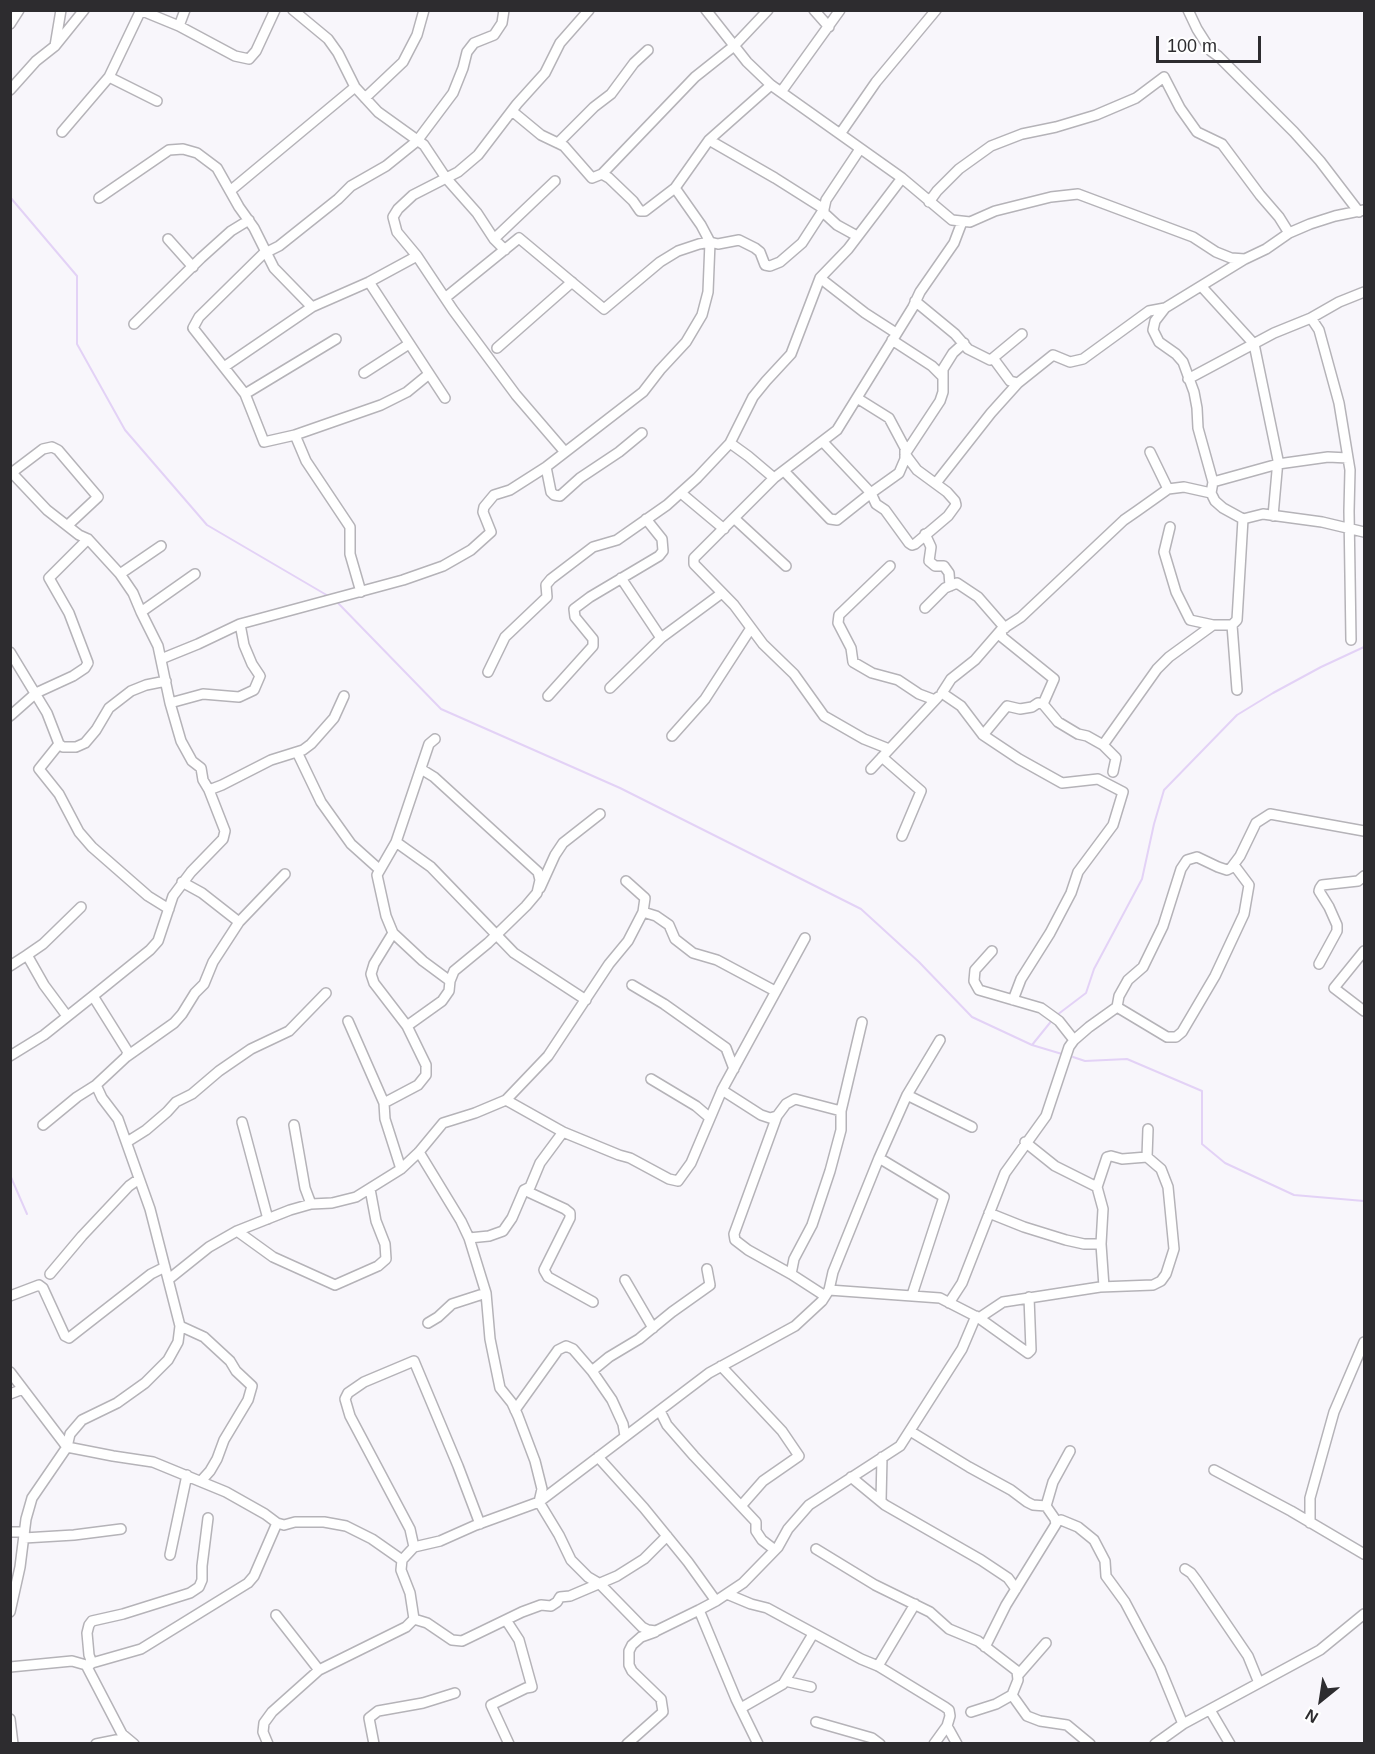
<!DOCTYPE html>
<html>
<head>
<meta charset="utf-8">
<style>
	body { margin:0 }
	#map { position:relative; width:1375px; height:1754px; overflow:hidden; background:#f8f6fb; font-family:Helvetica,sans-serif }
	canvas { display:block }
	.frame { position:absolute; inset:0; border:12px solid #2d2c2f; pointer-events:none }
	.north { position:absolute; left:1291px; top:1670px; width:60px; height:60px; -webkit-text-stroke:4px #fff; paint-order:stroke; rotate:210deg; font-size:16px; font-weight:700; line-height:24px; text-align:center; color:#2d2c2f }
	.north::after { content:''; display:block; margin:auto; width:21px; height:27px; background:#2d2c2f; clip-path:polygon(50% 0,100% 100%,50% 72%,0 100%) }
	.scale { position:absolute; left:1156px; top:36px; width:105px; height:27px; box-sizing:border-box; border:3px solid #2d2c2f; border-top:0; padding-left:8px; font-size:18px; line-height:21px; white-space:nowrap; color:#2d2c2f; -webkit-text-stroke:4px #fff; paint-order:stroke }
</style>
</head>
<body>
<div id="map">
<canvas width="1375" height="1754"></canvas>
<div class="frame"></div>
<div class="north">N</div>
<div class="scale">100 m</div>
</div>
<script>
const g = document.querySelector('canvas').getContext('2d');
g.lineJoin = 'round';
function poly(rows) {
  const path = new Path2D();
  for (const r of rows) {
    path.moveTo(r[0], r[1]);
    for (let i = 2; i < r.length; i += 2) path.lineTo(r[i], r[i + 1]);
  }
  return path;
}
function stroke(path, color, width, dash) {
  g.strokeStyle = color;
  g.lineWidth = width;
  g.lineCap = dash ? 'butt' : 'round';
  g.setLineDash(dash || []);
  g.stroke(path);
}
const stream = poly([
	[10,197,77,276,77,344,125,430,207,525,330,597],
	[337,602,441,709,620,788,861,909,919,962,972,1017,1032,1045,1062,1054],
	[1057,1015,1086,993,1094,969,1142,879,1154,824,1164,790,1237,715,1273,693,1321,667,1364,647],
	[1032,1045,1053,1019],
	[1073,1057,1085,1061,1127,1059,1202,1091,1202,1144,1225,1163,1294,1195,1364,1201],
	[10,1175,27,1214]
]);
const minor = poly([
	[140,10,179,26,235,56,249,59,256,51,275,10],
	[141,10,109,77,157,101],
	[293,10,328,39,338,53,355,87,378,112,424,145,446,178,477,213,494,239,505,250],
	[706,10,747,62,771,85,902,178,952,220,970,222,995,211,1051,197,1078,194,1193,237,1216,252,1231,258,1245,259,1266,249,1289,233,1310,224,1335,216,1364,210],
	[814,10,829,27],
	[1188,10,1197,29,1211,51,1218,56,1294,132,1320,161,1359,212],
	[10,24,19,10],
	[179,26,185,10],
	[55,46,61,10],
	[10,90,36,61,55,46,84,10],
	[781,92,840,10],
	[365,98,403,62,417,35,424,10],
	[512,111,541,135,564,146,592,178,602,174,609,178,633,201,640,211,645,211,675,188],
	[62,132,109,77],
	[840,134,876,82,936,10],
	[709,140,775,178,824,209,826,200,860,149],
	[558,143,594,107,611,94,634,63,648,50],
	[602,174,695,77,734,46,768,10],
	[230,191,355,87],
	[99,198,169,150,183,149,197,153,217,168,239,207,254,228,274,268,312,307,369,282,417,256],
	[929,202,937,191,959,169,991,146,1022,134,1056,127,1096,115,1136,98,1164,77,1180,108,1197,132,1222,144,1260,195,1279,217,1289,233],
	[168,239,193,267],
	[494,239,555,181],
	[820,278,865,313,896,333],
	[369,282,445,398],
	[1202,287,1254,344,1278,460,1273,516],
	[445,298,519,238,604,309,660,262,678,251,699,244,710,242,718,244,739,240,755,248,760,252,765,265,770,266,780,262,802,243,824,209,824,213,837,225,857,236],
	[915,301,955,334,968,349,990,360,993,358,1010,381,1018,383,991,413,936,483],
	[1165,308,1155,321,1153,330,1159,342,1176,354,1183,362,1194,392,1197,408,1198,428,1213,482,1211,493,1215,501,1223,508,1243,519,1263,514,1322,522,1364,532],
	[1311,318,1319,330,1339,403,1350,470,1349,511,1351,640],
	[134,324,201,258,231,231,249,220],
	[892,340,932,366,942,376],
	[497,348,572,282],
	[993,358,1022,334],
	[224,367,312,307],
	[364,373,409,344],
	[1188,379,1274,333,1311,318,1339,302,1364,292],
	[1018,383,1053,355,1070,362,1083,359,1149,311,1165,308,1245,259],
	[245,394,336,339],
	[857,398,889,418,905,448,905,459,899,473,871,493,876,504,885,510,909,543,912,545,915,544,948,516,956,505,955,501,947,492,917,470,905,454,940,401,943,392,943,369,953,353,964,343],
	[295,435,381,405,407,392,429,374],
	[730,443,748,456,774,478],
	[565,452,516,395,453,310,417,256,397,232,393,217,398,209,413,195,458,172,478,155,517,104,545,73,560,43,589,10],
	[1150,452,1168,489],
	[546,467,551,492,554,495,560,496,580,478,619,452,642,433],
	[784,471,830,519,837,520,871,493,823,442],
	[10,474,43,449,52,447,58,450,98,497,68,525],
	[1213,482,1278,464,1328,457,1348,458],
	[681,493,724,529],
	[735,519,786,566],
	[1170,527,1164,552,1176,592,1190,620,1213,625],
	[925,534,931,547,929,561,935,566,944,566,949,573,950,586],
	[890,566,839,615,838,623,851,648,853,662,872,673,898,680,919,694,935,700],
	[120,574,161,546],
	[621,578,661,638],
	[361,592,350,554,350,527,306,461,295,435,264,442,245,394,193,328,199,317,263,254,279,246,338,199,351,186,386,166,417,141,453,93,463,68,467,52,474,43,494,35,502,23,504,10],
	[925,608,945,588,957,583,978,597,1005,628],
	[141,612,195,574],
	[240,624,403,580,443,566,471,550,491,532,483,512,484,507,494,495,510,490,546,467,643,392,660,370,686,342,702,315,708,292,710,242,701,225,675,188,709,140,771,85],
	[1232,625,1237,690],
	[1001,630,1002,637,1054,679,1043,704],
	[10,652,47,713,59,744],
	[161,659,198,644,240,624,244,645,252,664,260,676,254,690,239,697,203,694,170,703],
	[488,672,505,637,547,597,546,585,551,579,593,547,617,540,667,505,697,478,730,443,753,397,766,381,791,354,820,278,848,249,902,178],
	[610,688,661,638,722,593],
	[548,696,593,646,593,639,575,617,574,609,590,597,659,556,663,551,662,539,646,519],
	[10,716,36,693,73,676,85,668,88,663,69,613,49,578,88,539],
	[983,735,1019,759,1062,783,1098,779,1123,792,1113,825,1078,872,1071,893,1050,933,1021,979,1013,1000],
	[672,736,705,699,751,628],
	[59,744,39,769,59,794,79,832,92,847,148,896,169,909],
	[59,744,63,747,76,747,85,743,96,730,109,708,131,691,146,685,166,681],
	[1103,745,1157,669,1169,657,1213,625,1232,625,1237,620,1243,519],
	[889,749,864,739,824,716,794,674,763,644,734,605,694,564,694,558,774,478,837,430,913,307,920,292,954,243,962,222],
	[297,752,321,802,351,844,380,870],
	[882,757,921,791,902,836],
	[871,769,938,697],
	[1113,772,1116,758,1103,745,1087,736,1078,734,1058,722,1043,704,1038,703,1032,707,1020,709,1007,706,983,735,961,706,942,693,951,679,975,660,1001,630,1021,617,1124,520,1137,511,1168,489,1184,487,1211,493],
	[209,790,222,785,271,760,303,750,311,744,334,718,344,696],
	[396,842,431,867,514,953,586,1000],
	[182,882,202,893,239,922],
	[540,888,555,855,563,843,600,814],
	[643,912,656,916,669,925,675,939,693,953,717,960,775,991],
	[393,933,423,961,450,981],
	[992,951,975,970,974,981,979,990,1041,1008,1059,1021,1074,1040],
	[1364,951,1334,988,1364,1011],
	[1319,964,1337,931,1337,925,1329,907,1319,891,1320,888,1322,885,1358,881,1364,876],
	[10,966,27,955],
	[632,985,664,1004,726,1048,734,1069],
	[1117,1007,1167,1037,1176,1037,1182,1032,1215,976,1244,914,1249,885,1234,865],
	[67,1016,44,985,27,955,43,944,81,907],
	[348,1021,384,1103],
	[407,1026,374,983,371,974,374,964,393,933,386,916,377,875,396,842,429,744,435,739],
	[10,1056,44,1035,93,996],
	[126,1057,174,1023,182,1014,195,993,204,984,213,962,239,922,285,874],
	[651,1079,696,1106,710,1118],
	[722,1090,761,1115,770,1118,777,1116,786,1104,795,1099,841,1111,841,1130,830,1171,812,1225,794,1259,791,1274],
	[907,1095,972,1127],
	[506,1100,563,1132,619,1155,630,1158,669,1179,678,1181,691,1163,722,1090,805,938],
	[841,1111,862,1022],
	[777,1116,734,1234,735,1240,748,1250,791,1274,825,1296],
	[242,1122,268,1219],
	[43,1125,77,1097,96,1085],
	[294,1125,305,1188,311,1204],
	[127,1142,146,1130,167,1112,176,1102,192,1094,219,1071,251,1049,289,1031,326,993],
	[1025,1142,1055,1166,1097,1187,1103,1209,1101,1244,1104,1287],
	[419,1152,461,1221,469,1238,486,1293,490,1339,500,1388,512,1403,518,1416,535,1461,542,1489,539,1502,559,1535,571,1560,588,1577,600,1584,642,1627,648,1630,656,1631,699,1610,716,1601,743,1583,778,1547,788,1529,809,1505,900,1446,962,1349,976,1316],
	[1147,1157,1148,1129],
	[879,1158,944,1197,912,1295],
	[401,1169,385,1119,384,1103,418,1085,426,1075,426,1065,407,1026,442,1001,449,991,450,981,454,971,488,943,526,906,537,893,540,880,538,872,434,777,421,769],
	[524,1190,565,1209,570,1213,570,1218,544,1270,548,1277,593,1302],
	[989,1213,1024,1227,1066,1240,1084,1244,1101,1244],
	[237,1231,273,1257,335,1285,378,1266,386,1259,385,1244,376,1221,370,1189],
	[469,1238,489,1236,503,1231,512,1218,524,1190,530,1187,540,1163,563,1132],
	[50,1274,82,1236,129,1186,139,1179],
	[169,1279,209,1247,237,1231,290,1210,311,1204,332,1203,356,1197,401,1169,419,1152,443,1123,475,1113,506,1100,548,1056,609,964,628,941,643,912,645,898,626,881],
	[625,1280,653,1328],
	[829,1290,940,1298,979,1318,1028,1353,1031,1350,1029,1297],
	[10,1296,39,1285,43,1288,65,1336,69,1338,151,1274,165,1267],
	[949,1303,962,1283,1005,1173,1046,1116,1069,1047,1074,1040,1089,1027,1117,1007,1119,996,1128,980,1143,967,1163,926,1181,869,1187,860,1197,857,1218,867,1227,870,1231,868,1240,856,1256,823,1270,814,1364,831],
	[979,1318,1003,1302,1100,1287,1153,1285,1161,1281,1166,1274,1174,1249,1168,1187,1161,1169,1147,1157,1122,1159,1111,1156,1107,1157,1097,1187],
	[428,1323,438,1317,452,1304,486,1293],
	[180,1326,204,1337,230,1361,236,1371,252,1386,248,1400,224,1440,217,1459,210,1471,201,1481],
	[721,1366,782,1431,799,1456,763,1481,741,1506],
	[592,1371,609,1357,639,1339,672,1312,710,1285,707,1269],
	[10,1372,67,1447,113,1456,153,1462,226,1492,265,1514,277,1523,284,1525,295,1522,324,1522,346,1526,372,1539,402,1560],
	[10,1394,23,1389],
	[515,1410,558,1350,566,1346,573,1349,592,1371,612,1400,623,1424,625,1436],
	[660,1411,667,1425,694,1456,756,1522,756,1531,762,1540,775,1550],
	[910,1431,969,1467,1011,1490,1027,1502,1033,1505,1046,1506],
	[598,1457,644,1508,688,1562,716,1601],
	[1214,1470,1291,1511,1364,1554],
	[851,1477,885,1505,981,1560,1008,1578,1016,1589],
	[881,1501,882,1457],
	[1056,1522,1061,1520,1078,1527,1094,1540,1105,1561,1106,1576,1125,1602,1160,1668,1183,1724],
	[1310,1523,1310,1498,1334,1412,1364,1342],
	[10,1532,24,1532],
	[24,1538,74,1535,121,1529],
	[414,1547,440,1541,476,1525,539,1502,709,1373,795,1326,822,1301,829,1290,833,1272,879,1158,907,1095,940,1040],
	[816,1549,875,1585,930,1612,949,1629,978,1641,1017,1671,1018,1680,1012,1695,996,1704,971,1712],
	[170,1555,187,1475],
	[1185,1569,1191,1573,1197,1581,1248,1656,1259,1683],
	[727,1594,751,1604,767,1608,861,1659,878,1666,945,1707,949,1710,950,1716,947,1726,934,1744],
	[699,1610,736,1699,758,1744],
	[10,1612,20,1567,26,1519,32,1498,67,1447,70,1434,82,1420,117,1403,145,1383,168,1360,178,1342,180,1326,150,1209,118,1119,102,1098,96,1085,126,1057,128,1052,93,996,150,950,158,941,173,896,191,872,223,839,225,831,209,790,203,780,201,768,192,761,181,741,170,703,158,646,141,612,133,593,120,574,88,539,79,535,47,510,12,473],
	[276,1615,319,1670],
	[414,1619,427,1623,452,1640,462,1641,522,1612,541,1605,551,1606,557,1602,560,1597,570,1596,617,1576,644,1559,667,1536],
	[506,1620,519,1640,532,1687,526,1688,491,1705,509,1744],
	[985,1647,1006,1605,1056,1524,1055,1519,1046,1506,1053,1482,1070,1451],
	[92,1663,89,1655,87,1633,89,1625,92,1621,123,1614,190,1593,199,1587,202,1580,202,1566,208,1518],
	[878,1666,915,1604],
	[10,1667,72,1661,86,1665,122,1734,134,1744],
	[87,1667,92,1663,141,1649,248,1583,254,1576,277,1523],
	[1019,1674,1046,1643],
	[785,1681,811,1687],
	[1012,1695,1027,1716,1040,1721,1067,1725,1090,1744],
	[741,1708,783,1684,813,1634],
	[1210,1710,1230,1744],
	[10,1719,13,1744],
	[816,1722,872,1738,880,1744],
	[947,1726,957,1744],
	[96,1744,126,1738],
	[268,1744,263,1732,264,1723,272,1712,319,1670,406,1627,414,1619,410,1593,401,1570,402,1560,414,1547,410,1529,350,1416,345,1399,348,1393,364,1382,414,1361,458,1466,480,1524],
	[374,1744,369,1718,378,1711,423,1703,455,1693],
	[627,1744,663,1712,661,1699,632,1671,629,1665,629,1651,632,1645,641,1637,655,1632],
	[1155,1744,1183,1724,1320,1650,1364,1614]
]);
stroke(stream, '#e3d2f6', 2);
stroke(minor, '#b5b3b8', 12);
stroke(minor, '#fff', 9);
</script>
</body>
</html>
